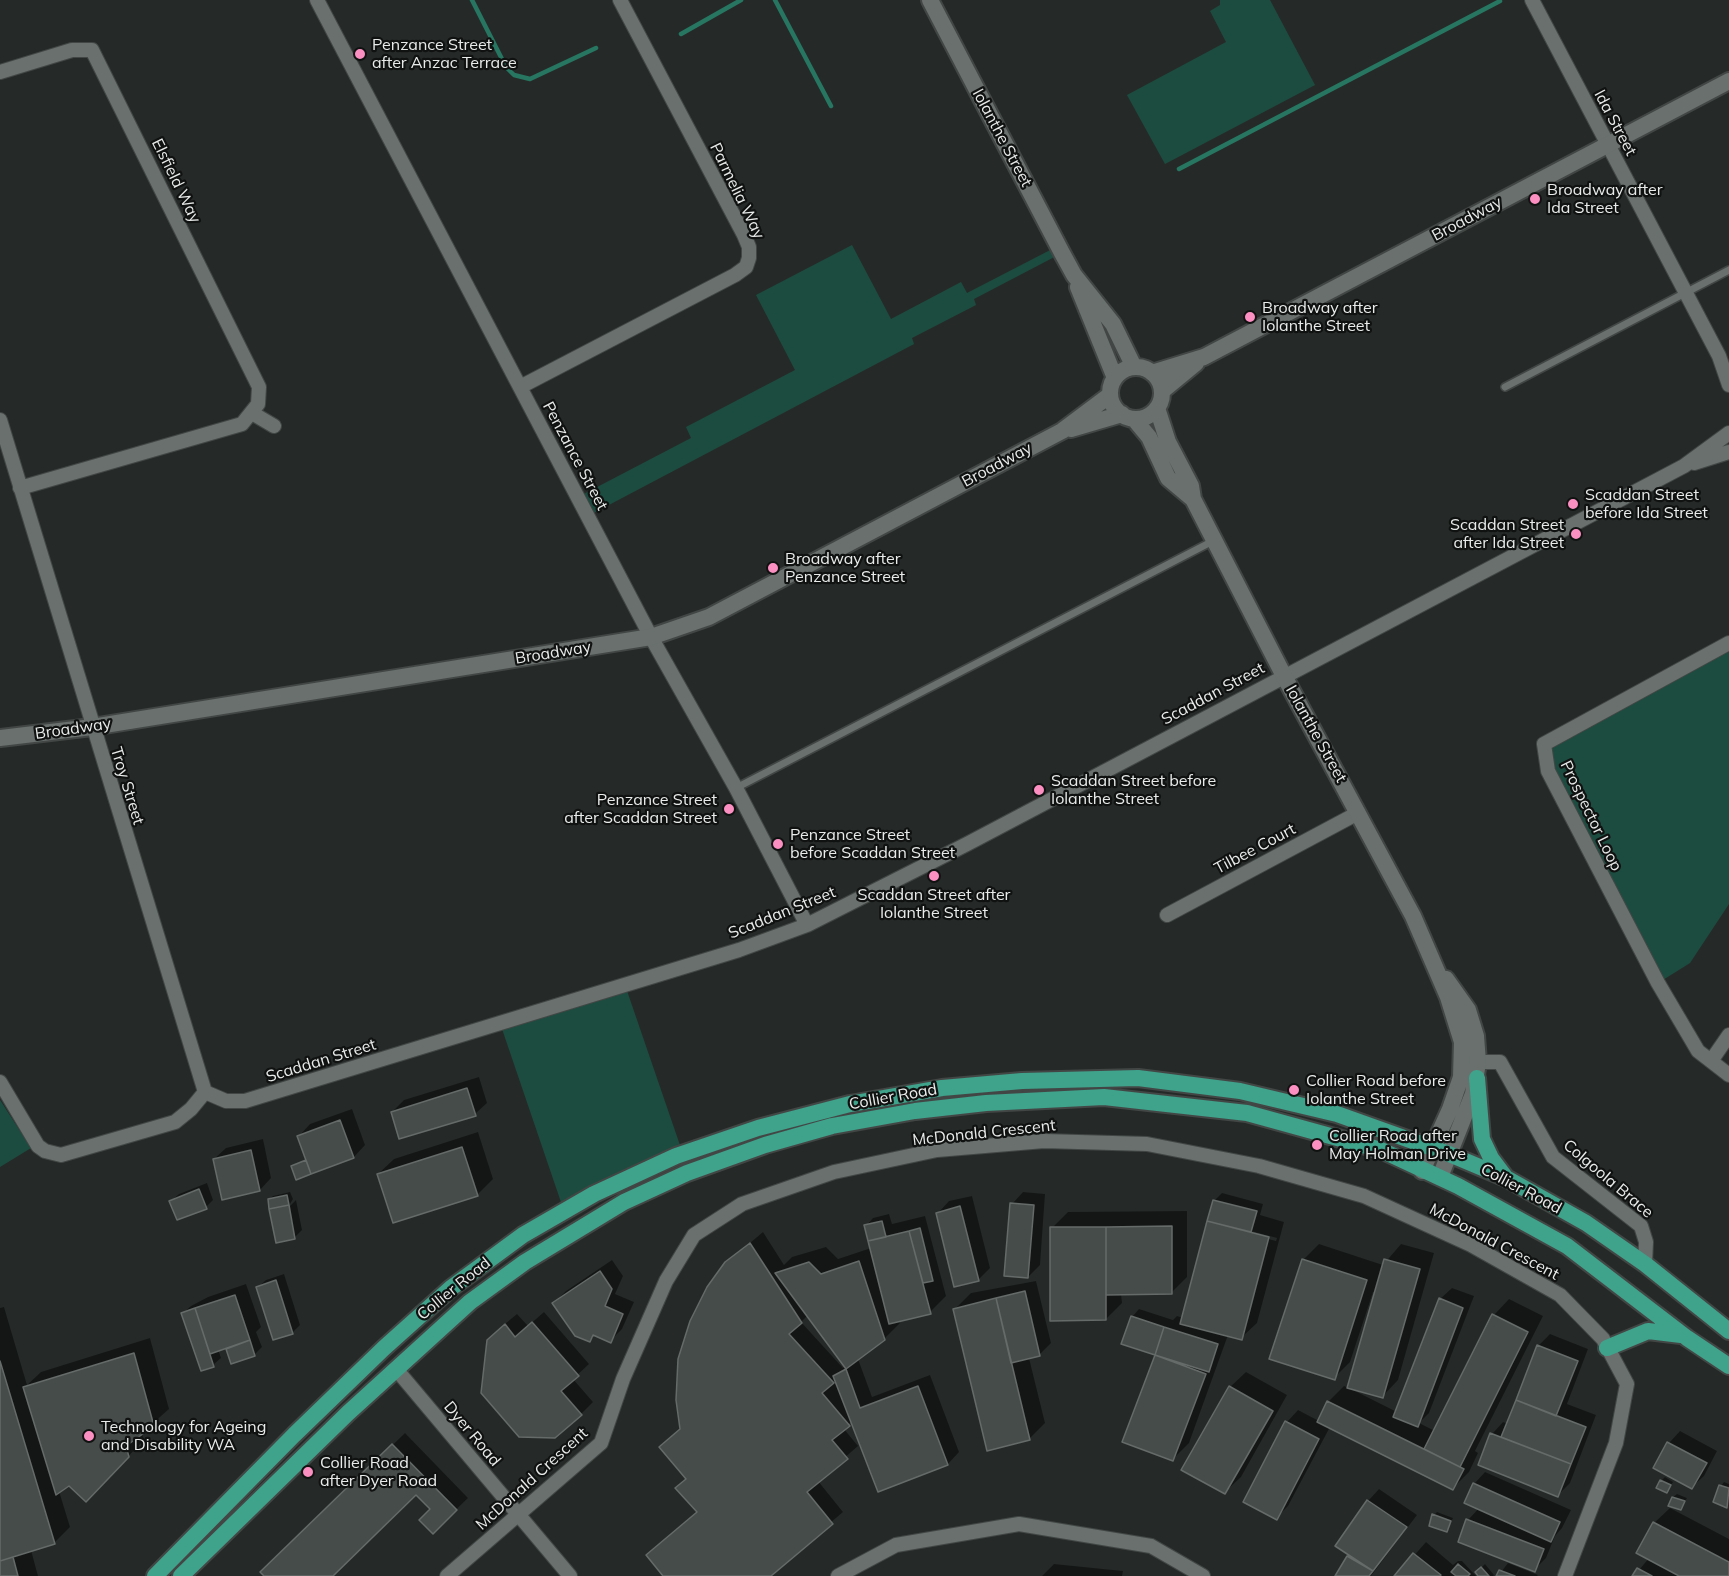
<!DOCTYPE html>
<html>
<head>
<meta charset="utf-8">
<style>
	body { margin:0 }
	canvas { display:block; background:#252a28 }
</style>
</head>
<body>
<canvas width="1729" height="1576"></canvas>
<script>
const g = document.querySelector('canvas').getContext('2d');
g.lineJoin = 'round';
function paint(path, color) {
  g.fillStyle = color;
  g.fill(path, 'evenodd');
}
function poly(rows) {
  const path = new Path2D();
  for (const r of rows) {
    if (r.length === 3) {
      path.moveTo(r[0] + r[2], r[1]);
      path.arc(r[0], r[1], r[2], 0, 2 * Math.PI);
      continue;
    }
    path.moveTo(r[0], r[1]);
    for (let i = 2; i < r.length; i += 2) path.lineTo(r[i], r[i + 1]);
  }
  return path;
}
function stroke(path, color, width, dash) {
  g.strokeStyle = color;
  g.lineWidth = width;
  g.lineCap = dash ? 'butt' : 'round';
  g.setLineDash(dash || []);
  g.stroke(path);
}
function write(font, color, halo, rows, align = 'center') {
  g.font = font + ' Mulish,sans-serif';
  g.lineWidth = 4.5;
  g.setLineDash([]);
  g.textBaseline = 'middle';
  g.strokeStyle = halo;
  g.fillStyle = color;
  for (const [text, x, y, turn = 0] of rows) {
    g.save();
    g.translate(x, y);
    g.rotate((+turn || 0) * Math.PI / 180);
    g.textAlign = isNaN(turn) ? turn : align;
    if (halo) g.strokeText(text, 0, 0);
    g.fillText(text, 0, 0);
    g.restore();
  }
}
const green = poly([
	[1220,0,1270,0,1315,85,1165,164,1127,95,1226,42,1210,11,1220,5],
	[852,245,891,319,961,282,967,293,1058,246,1062,253,974,299,976,305,912,338,914,344,588,516,578,497,691,438,686,427,795,370,756,295],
	[1729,643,1729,904,1690,963,1658,983,1548,771,1544,744],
	[625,985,683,1154,564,1211,500,1023],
	[0,1100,31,1148,0,1167]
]);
const shadow = poly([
	[479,1077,487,1103,475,1114,392,1112,404,1100],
	[352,1109,365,1145,354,1157,297,1178,293,1166,307,1159,299,1136,310,1124],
	[478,1132,493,1179,477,1195,378,1174,394,1159],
	[263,1139,271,1178,260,1190,214,1159,226,1148],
	[207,1183,213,1200,206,1207,171,1201,179,1194],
	[290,1192,293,1199,287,1209,296,1200,302,1230,294,1238,269,1199,273,1196],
	[1023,1192,1045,1194,1040,1265,1028,1277,1012,1204],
	[1222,1193,1263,1204,1260,1215,1284,1222,1257,1323,1241,1338,1228,1335,1189,1443,1173,1459,1124,1441,1157,1353,1132,1317,1139,1309,1173,1320,1177,1316,1183,1318,1214,1201],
	[1217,1222,1277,1238,1276,1241,1217,1225],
	[972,1196,990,1268,978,1280,938,1213,949,1201],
	[1187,1211,1187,1277,1171,1293,1121,1293,1122,1303,1106,1319,1052,1228,1068,1212],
	[889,1214,892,1224,925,1216,946,1296,930,1312,899,1320,900,1323,884,1339,858,1359,872,1397,930,1375,959,1452,948,1464,852,1421,844,1429,858,1446,818,1481,843,1512,768,1576,665,1576,660,1544,698,1511,687,1479,681,1428,726,1263,763,1232,784,1265,792,1257,826,1247,838,1259,871,1248,866,1226,873,1218],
	[808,1315,845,1366,843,1368,801,1322],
	[1319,1244,1383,1265,1401,1244,1434,1253,1398,1380,1383,1396,1351,1389,1397,1412,1440,1299,1452,1288,1474,1296,1429,1413,1419,1423,1435,1431,1494,1315,1509,1299,1543,1316,1475,1451,1478,1453,1469,1472,1453,1488,1330,1427,1288,1506,1276,1518,1287,1422,1298,1410,1319,1421,1328,1402,1344,1386,1349,1388,1375,1293,1373,1292,1350,1362,1334,1378,1303,1260],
	[612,1260,623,1276,615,1294,634,1302,622,1329,610,1341,595,1334,590,1340,554,1303,566,1291],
	[284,1274,300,1325,292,1333,258,1287,266,1280],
	[1036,1281,1051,1343,1039,1355,1029,1358,1045,1423,1029,1439,955,1309,971,1293],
	[246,1284,261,1327,256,1332,262,1347,254,1355,228,1349,232,1345,218,1349,221,1358,213,1365,183,1313,191,1306,208,1297],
	[4,1307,27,1385,41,1372,150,1338,169,1409,142,1433,144,1440,86,1500,69,1484,59,1491,70,1527,54,1543,31,1550,38,1576,0,1576,0,1308],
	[544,1312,589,1364,573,1379,593,1402,581,1414,500,1328,517,1314,528,1326],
	[1550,1334,1588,1349,1567,1404,1596,1415,1570,1483,1558,1495,1492,1434,1503,1422,1508,1424,1538,1346],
	[1246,1372,1287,1395,1241,1477,1225,1492,1230,1387],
	[1680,1431,1717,1451,1704,1476,1692,1487,1655,1468,1669,1443],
	[405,1433,468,1498,433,1532,432,1509,416,1493,324,1576,267,1576,262,1572],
	[1485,1472,1571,1510,1562,1528,1555,1536,1546,1558,1534,1570,1468,1520,1479,1508,1474,1484],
	[1665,1477,1673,1482,1667,1491,1661,1481],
	[1724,1482,1729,1484,1727,1506,1721,1486],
	[1379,1489,1417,1515,1371,1576,1337,1576,1350,1554,1368,1501],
	[1677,1494,1687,1498,1681,1509,1673,1497],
	[1670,1508,1729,1539,1729,1576,1634,1576,1649,1558,1654,1523],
	[1437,1512,1453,1518,1447,1530,1434,1515],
	[1426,1542,1453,1565,1458,1561,1462,1561,1476,1576,1396,1576],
	[1508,1563,1538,1575,1537,1576,1498,1576],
	[1054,1564,1123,1571,1122,1576,1042,1576],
	[1485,1564,1494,1575,1493,1576,1480,1576,1477,1572]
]);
const stream = poly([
	[472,0,506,67,514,75,530,79,596,48],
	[775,0,831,106],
	[681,34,741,0],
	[1179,169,1500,1]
]);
const building = poly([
	[467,1088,476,1116,399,1139,391,1112,467,1088],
	[340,1120,354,1158,311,1174,297,1136,340,1120],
	[462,1147,478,1196,393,1223,377,1174,462,1147],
	[251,1150,260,1191,222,1200,213,1159,251,1150],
	[306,1160,311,1174,296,1180,291,1166,306,1160],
	[199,1189,207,1209,177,1220,169,1201,199,1189],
	[287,1195,289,1205,269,1209,268,1199,287,1195],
	[1213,1200,1257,1211,1251,1232,1207,1221,1213,1200],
	[1010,1203,1034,1205,1028,1278,1004,1276,1010,1203],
	[289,1205,295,1239,276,1243,269,1209,289,1205],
	[960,1206,979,1281,954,1287,936,1213,960,1206],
	[882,1221,886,1237,868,1241,864,1225,882,1221],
	[1207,1221,1269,1237,1242,1340,1180,1324,1207,1221],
	[1172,1226,1172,1294,1106,1295,1106,1227,1172,1226],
	[1050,1227,1106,1227,1106,1320,1050,1321,1050,1227],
	[920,1228,933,1281,923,1283,909,1231,920,1228],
	[909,1231,931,1314,889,1324,868,1241,909,1231],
	[750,1243,802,1323,789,1334,834,1383,822,1393,850,1426,832,1440,848,1459,807,1492,833,1524,771,1576,663,1576,646,1555,697,1512,675,1488,686,1479,659,1447,680,1429,676,1400,678,1359,690,1321,707,1287,725,1262,750,1243],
	[1302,1259,1367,1280,1335,1380,1269,1359,1302,1259],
	[1384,1259,1420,1269,1383,1398,1347,1388,1384,1259],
	[859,1261,885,1340,846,1369,775,1273,809,1262,821,1274,859,1261],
	[600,1271,612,1289,605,1306,623,1314,611,1343,593,1335,590,1342,575,1336,552,1303,600,1271],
	[276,1280,293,1334,273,1340,256,1287,276,1280],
	[1025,1291,1040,1356,1011,1363,996,1298,1025,1291],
	[235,1295,250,1340,210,1354,195,1308,235,1295],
	[996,1298,1030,1440,987,1451,953,1309,996,1298],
	[1439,1298,1463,1308,1418,1427,1393,1417,1439,1298],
	[195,1308,214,1367,201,1371,181,1313,195,1308],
	[1492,1314,1528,1332,1460,1467,1424,1449,1492,1314],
	[1131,1316,1164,1327,1155,1355,1121,1344,1131,1316],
	[532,1322,579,1376,561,1391,582,1415,555,1438,519,1437,481,1393,487,1340,505,1324,515,1337,532,1322],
	[1164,1327,1218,1344,1209,1372,1155,1355,1164,1327],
	[250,1340,255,1356,231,1364,226,1349,250,1340],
	[1537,1345,1578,1361,1556,1416,1516,1400,1537,1345],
	[134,1353,154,1426,126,1446,129,1457,86,1502,69,1486,56,1495,23,1387,134,1353],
	[1155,1355,1206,1374,1173,1461,1122,1442,1155,1355],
	[0,1361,55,1544,0,1561,0,1361],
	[846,1369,860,1408,918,1386,948,1465,878,1492,833,1376,846,1369],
	[1229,1386,1273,1411,1225,1494,1181,1470,1229,1386],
	[1516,1400,1586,1427,1571,1464,1501,1437,1516,1400],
	[1327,1401,1464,1469,1453,1490,1317,1422,1327,1401],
	[1285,1421,1319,1439,1277,1520,1243,1502,1285,1421],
	[1490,1433,1571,1464,1558,1497,1478,1465,1490,1433],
	[1667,1442,1707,1463,1692,1489,1653,1468,1667,1442],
	[392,1444,457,1510,433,1534,419,1520,430,1509,416,1495,333,1576,264,1576,260,1572,392,1444],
	[1660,1480,1671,1485,1667,1493,1656,1488,1660,1480],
	[1473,1483,1560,1522,1551,1542,1464,1503,1473,1483],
	[1719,1485,1729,1488,1727,1508,1713,1502,1719,1485],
	[1672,1497,1685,1501,1681,1510,1668,1506,1672,1497],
	[1367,1500,1407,1527,1373,1571,1335,1546,1367,1500],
	[1432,1514,1451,1521,1447,1532,1429,1526,1432,1514],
	[1466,1519,1544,1549,1535,1572,1458,1542,1466,1519],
	[1653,1522,1729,1562,1729,1576,1679,1576,1636,1553,1653,1522],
	[1413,1553,1441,1575,1440,1576,1394,1576,1413,1553],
	[1347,1556,1373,1571,1369,1576,1335,1576,1347,1556],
	[13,1557,18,1576,0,1576,0,1561,13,1557],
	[1458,1564,1470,1574,1468,1576,1456,1576,1451,1572,1458,1564],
	[1481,1567,1489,1576,1478,1576,1475,1572,1481,1567],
	[1637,1568,1652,1576,1632,1576,1637,1568],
	[1499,1570,1515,1576,1496,1576,1499,1570]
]);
const service = poly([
	[1505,387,1729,270],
	[736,788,1213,541]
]);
const minor = poly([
	[317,0,651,637,736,788,807,925],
	[1532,0,1719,356,1729,385],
	[0,72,72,50,92,50,259,387,258,404,242,424,20,488],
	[520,387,735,275,746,267,749,258,749,247,744,235,620,0],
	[252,413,274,426],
	[0,420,205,1092],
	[1694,463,1729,452],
	[1729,643,1544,744,1548,771,1658,983,1698,1051,1729,1075],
	[1167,915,1358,813],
	[1711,1061,1729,1035],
	[1468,1062,1500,1062,1553,1157,1641,1226,1646,1242,1645,1264],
	[0,1082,38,1146,45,1151,61,1155,175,1122,191,1109,205,1092],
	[205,1092,226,1101,245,1101,739,950,807,925,967,844,1684,466,1729,433],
	[396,1369,570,1576],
	[447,1576,601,1443,623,1379,666,1281,694,1235,742,1204,834,1172,937,1150,1044,1141,1147,1144,1259,1166,1364,1196,1471,1245,1560,1295,1603,1339,1627,1384,1616,1443,1565,1576],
	[838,1576,896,1545,1019,1524,1151,1546,1203,1576]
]);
const tertiary = poly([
	[930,0,1062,253,1074,275,1113,324,1134,367],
	[1078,287,1115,378],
	[1136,393,26],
	[1152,373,1204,357,1729,81],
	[1162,391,1196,363],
	[1157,408,1168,442,1191,486,1193,499,1284,676,1413,916,1448,997,1462,1042,1461,1077,1450,1109,1422,1171],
	[1134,419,1149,437,1168,478,1193,499],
	[1071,429,1122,414],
	[0,738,92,727,651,637,709,617,1062,431,1110,395],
	[1440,1177,1473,1094,1478,1062,1476,1036,1468,1010,1446,979]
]);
const primary = poly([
	[1477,1078,1482,1139,1491,1158,1506,1178],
	[1607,1348,1648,1331,1681,1335],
	[155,1576,294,1435,384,1348,451,1288,523,1235,594,1194,676,1156,758,1128,850,1104,942,1088,1022,1081,1138,1078,1240,1091,1337,1114,1449,1154,1506,1178,1586,1223,1645,1264,1729,1331],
	[181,1576,348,1413,470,1302,525,1262,624,1202,687,1173,765,1145,832,1126,915,1111,986,1103,1104,1097,1247,1113,1381,1150,1458,1186,1567,1246,1687,1338,1729,1366]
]);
const markers = [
	[360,54,6,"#fc8fc1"],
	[1535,199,6,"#fc8fc1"],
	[1250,317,6,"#fc8fc1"],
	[1573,504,6,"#fc8fc1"],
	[1576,534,6,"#fc8fc1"],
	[773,568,6,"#fc8fc1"],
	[1039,790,6,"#fc8fc1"],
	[729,809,6,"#fc8fc1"],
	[778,844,6,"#fc8fc1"],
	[934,876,6,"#fc8fc1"],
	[1294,1090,6,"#fc8fc1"],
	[1317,1145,6,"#fc8fc1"],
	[89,1436,6,"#fc8fc1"],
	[308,1472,6,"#fc8fc1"]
];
const poiNames = [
	["Penzance Street",372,45],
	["after Anzac Terrace",372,63],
	["Broadway after",1547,190],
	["Ida Street",1547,208],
	["Broadway after",1262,308],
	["Iolanthe Street",1262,326],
	["Scaddan Street",1585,495],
	["before Ida Street",1585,513],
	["Scaddan Street",1564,525,"right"],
	["after Ida Street",1564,543,"right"],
	["Broadway after",785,559],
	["Penzance Street",785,577],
	["Scaddan Street before",1051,781],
	["Iolanthe Street",1051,799],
	["Penzance Street",717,800,"right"],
	["after Scaddan Street",717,818,"right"],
	["Penzance Street",790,835],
	["before Scaddan Street",790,853],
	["Scaddan Street after",934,895,"center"],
	["Iolanthe Street",934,913,"center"],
	["Collier Road before",1306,1081],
	["Iolanthe Street",1306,1099],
	["Collier Road after",1329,1136],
	["May Holman Drive",1329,1154],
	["Technology for Ageing",101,1427],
	["and Disability WA",101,1445],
	["Collier Road",320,1463],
	["after Dyer Road",320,1481]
];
const streetNames = [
	["Ida Street",1615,123,62],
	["Iolanthe Street",1002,138,62],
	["Elsfield Way",176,181,64],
	["Parmelia Way",737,191,64],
	["Broadway",1467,219,-28],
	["Penzance Street",575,456,62],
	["Broadway",997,465,-28],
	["Broadway",553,653,-9],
	["Scaddan Street",1213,694,-28],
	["Broadway",73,729,-8],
	["Iolanthe Street",1316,734,61],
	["Troy Street",127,786,73],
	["Prospector Loop",1591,816,64],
	["Tilbee Court",1255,849,-28],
	["Scaddan Street",782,913,-22],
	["Scaddan Street",321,1061,-17],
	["Collier Road",893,1097,-10],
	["McDonald Crescent",984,1133,-6],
	["Colgoola Brace",1608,1179,40],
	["Collier Road",1521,1189,28],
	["McDonald Crescent",1494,1242,28],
	["Collier Road",454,1289,-39],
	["Dyer Road",472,1434,50],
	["McDonald Crescent",532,1479,-42]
];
paint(green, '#1c4c3f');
paint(shadow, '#0007');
stroke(stream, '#267661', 4.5);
paint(building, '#464c4a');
stroke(building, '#656b69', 1.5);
stroke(service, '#424745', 10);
stroke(minor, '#424745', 16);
stroke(tertiary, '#424745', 20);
stroke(primary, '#424745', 20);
stroke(service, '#69706e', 7);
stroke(minor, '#69706e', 14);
stroke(tertiary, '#69706e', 16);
stroke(primary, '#3fa28b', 16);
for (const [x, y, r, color] of markers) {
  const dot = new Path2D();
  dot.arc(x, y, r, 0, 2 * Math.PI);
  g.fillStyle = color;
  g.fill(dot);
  stroke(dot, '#101211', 2);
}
write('16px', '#e8ebea', '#101211', poiNames, 'left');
write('16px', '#e8ebea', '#101211', streetNames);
</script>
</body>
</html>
